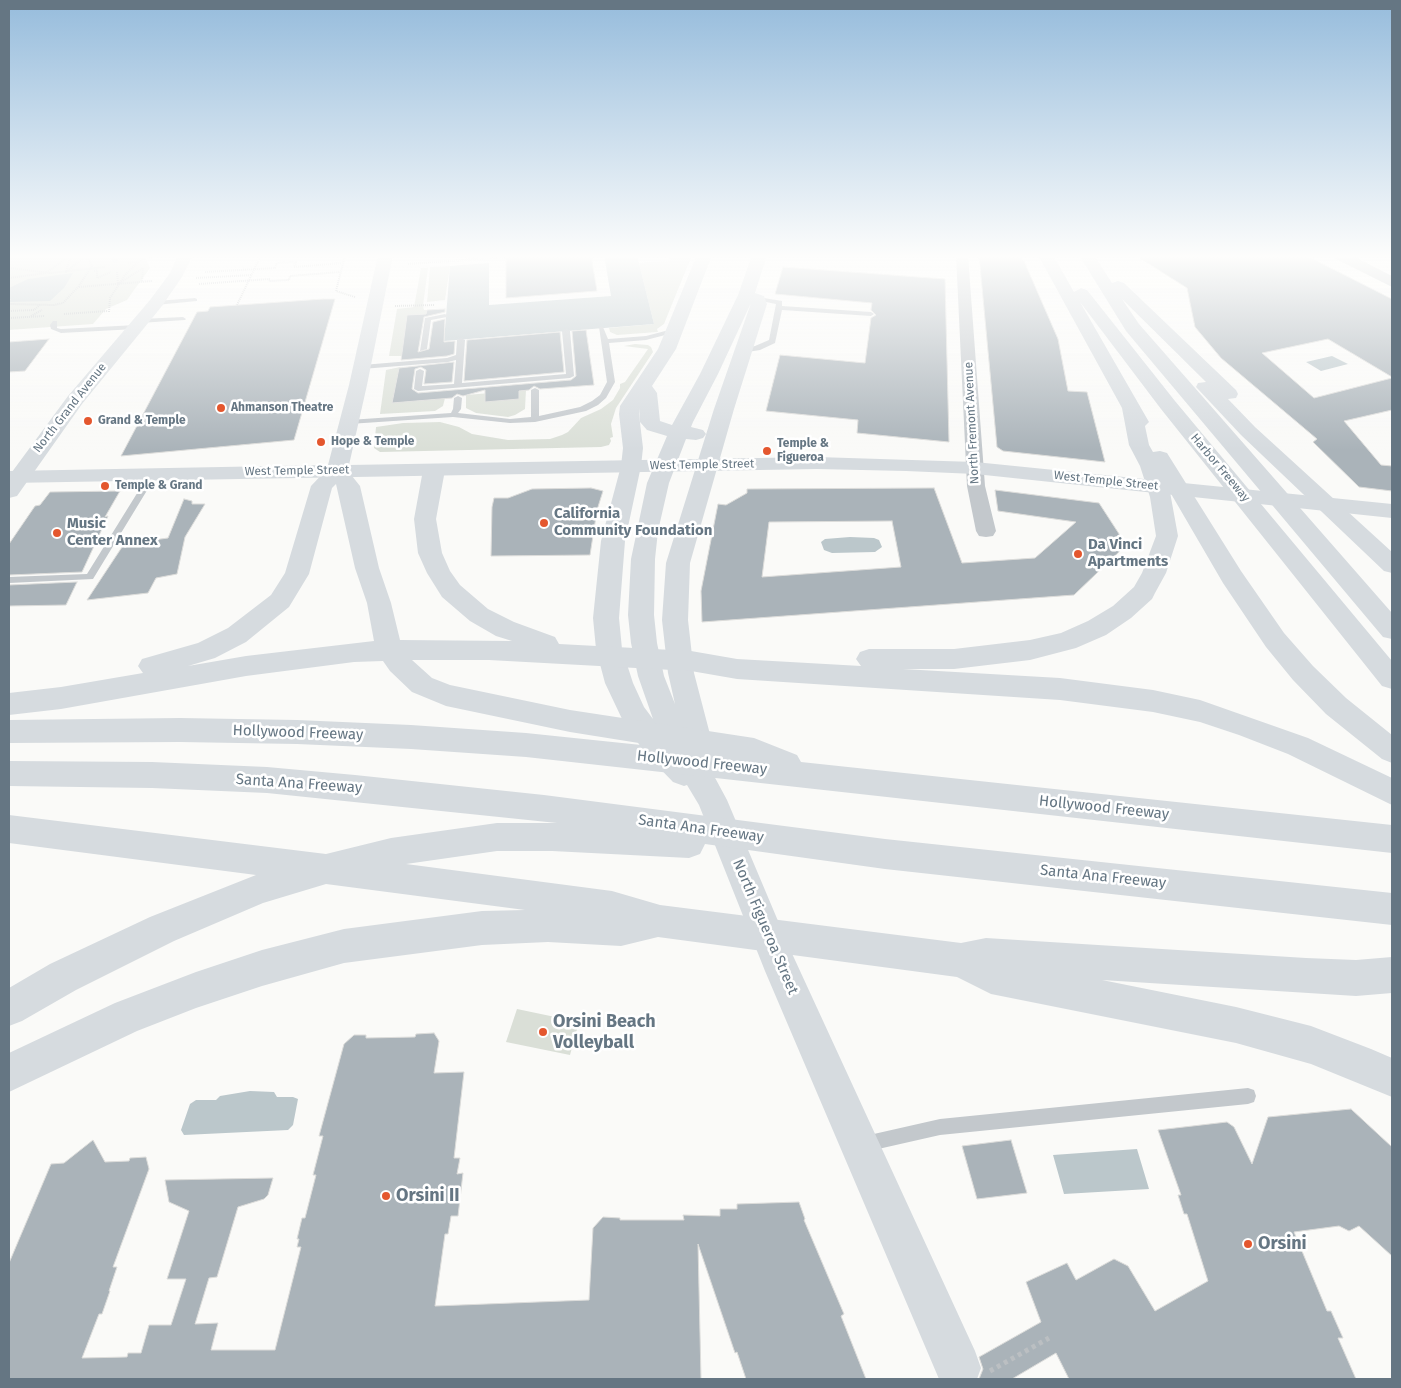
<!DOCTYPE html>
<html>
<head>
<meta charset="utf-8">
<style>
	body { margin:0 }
	#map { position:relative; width:1401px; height:1388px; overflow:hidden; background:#fafaf8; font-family:"Fira Sans",sans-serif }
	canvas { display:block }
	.frame { position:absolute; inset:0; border:10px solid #657683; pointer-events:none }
</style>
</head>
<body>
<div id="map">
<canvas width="1401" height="1388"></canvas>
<div class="frame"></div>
</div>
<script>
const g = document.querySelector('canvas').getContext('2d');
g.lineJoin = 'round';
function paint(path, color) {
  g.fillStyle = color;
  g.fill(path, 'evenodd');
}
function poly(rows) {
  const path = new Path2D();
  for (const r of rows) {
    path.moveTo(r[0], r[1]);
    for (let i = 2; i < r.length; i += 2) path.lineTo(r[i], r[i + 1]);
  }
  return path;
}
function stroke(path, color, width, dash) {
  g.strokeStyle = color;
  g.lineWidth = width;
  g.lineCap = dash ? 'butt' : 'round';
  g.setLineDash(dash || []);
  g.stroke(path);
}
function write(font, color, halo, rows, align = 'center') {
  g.font = font + ' "Fira Sans",sans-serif';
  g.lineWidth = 5;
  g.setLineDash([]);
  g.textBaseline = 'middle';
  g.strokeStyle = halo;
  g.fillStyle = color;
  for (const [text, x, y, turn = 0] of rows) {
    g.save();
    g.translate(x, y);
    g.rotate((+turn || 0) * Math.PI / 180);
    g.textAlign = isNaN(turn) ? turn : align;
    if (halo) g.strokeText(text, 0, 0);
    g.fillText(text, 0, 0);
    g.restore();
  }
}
const green = poly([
	[9,255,144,255,150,268,127,300,106,309,93,324,9,330],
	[671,255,692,255,664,324,657,329,658,332,617,335,610,332,609,328,654,324,639,263,669,261],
	[450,266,445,300,427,302,430,267],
	[421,268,428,268,423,306,424,310,427,310,426,314,407,315,402,356,389,356,397,309,414,307],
	[635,344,648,345,651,347,653,352,616,408,611,424,613,437,610,438,611,441,609,445,601,447,380,452,374,448,376,427,403,423,440,422,459,427,472,434,508,440,550,439,562,435,568,432,581,418,601,409,613,400,620,388,620,384,625,382,648,349,624,346],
	[400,367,392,403,445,398,443,406,435,411,380,414,386,370],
	[526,390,525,409,515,415,508,417,476,413,466,408,466,395],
	[517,1009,579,1022,570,1055,506,1042]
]);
const water = poly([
	[604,255,637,255,654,324,444,341,450,266,489,263,489,305,611,296],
	[73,273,64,288,50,301,9,302,11,299,9,299,9,288,28,279],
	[1332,356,1348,364,1321,371,1306,362],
	[850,537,874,538,879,540,882,547,875,552,832,553,824,550,821,542,825,539],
	[250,1091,274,1092,277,1097,293,1097,298,1099,293,1125,288,1130,184,1135,181,1130,190,1104,196,1100,216,1100,220,1096],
	[1137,1149,1149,1189,1064,1194,1053,1155]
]);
const building = poly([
	[506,255,591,255,597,291,506,298,506,255],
	[979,255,1018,255,1024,261,1058,339,1068,391,1087,392,1105,462,1003,451,997,447,979,255],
	[1135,255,1305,255,1392,299,1392,377,1328,339,1262,353,1314,398,1392,378,1392,410,1344,421,1381,465,1392,466,1392,491,1359,487,1313,442,1317,439,1221,358,1195,327,1187,288,1135,255],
	[783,267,945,279,949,442,857,433,858,420,766,411,780,355,865,363,871,318,876,315,871,310,872,303,775,294,783,267],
	[323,299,335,299,294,440,121,456,197,312,208,311,210,307,323,299],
	[445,309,445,312,424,317,418,352,429,349,433,322,445,319,444,342,455,341,454,354,447,356,401,360,407,315,426,314,427,310,445,309],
	[586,330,594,385,540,389,534,386,529,390,519,391,519,399,485,402,485,390,463,396,457,394,452,398,392,403,399,368,454,362,452,382,424,384,426,370,421,367,415,369,412,389,418,393,571,380,576,376,572,331,586,330],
	[560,332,564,372,464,381,467,340,560,332],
	[49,339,25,371,9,372,9,342,49,339],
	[591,488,603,491,597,510,590,555,491,556,492,507,494,498,508,498,532,489,591,488],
	[934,488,962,563,1035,558,1076,522,998,511,995,490,1099,503,1123,540,1121,550,1074,595,702,622,701,591,718,504,726,505,747,493,747,489,934,488],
	[892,521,901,567,762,577,769,522,892,521],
	[120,491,105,517,108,516,82,572,9,575,9,544,35,506,40,505,50,492,120,491],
	[184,499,192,501,192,504,205,504,185,537,177,574,156,578,148,593,87,600,124,544,168,538,184,499],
	[77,582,66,605,9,606,9,585,77,582],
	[434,1033,439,1041,434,1073,464,1072,454,1158,460,1158,457,1174,463,1173,458,1216,451,1216,448,1234,445,1234,435,1306,589,1300,593,1228,603,1217,620,1218,620,1220,684,1220,683,1215,720,1216,720,1209,737,1209,737,1204,799,1202,805,1219,804,1220,844,1314,841,1316,866,1379,746,1379,737,1352,735,1353,698,1244,701,1379,9,1379,9,1263,51,1164,64,1163,93,1140,105,1162,129,1161,130,1158,146,1157,149,1169,113,1267,117,1267,109,1291,110,1291,102,1314,99,1314,82,1358,127,1357,128,1353,141,1353,149,1325,171,1325,186,1279,167,1279,189,1211,169,1202,165,1180,273,1178,268,1195,264,1199,238,1207,217,1277,209,1278,195,1324,218,1323,211,1350,275,1350,301,1247,297,1247,299,1239,297,1239,302,1218,305,1218,316,1175,313,1175,323,1136,319,1136,344,1044,354,1035,366,1035,366,1038,415,1037,416,1034,434,1033],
	[1351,1109,1392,1147,1392,1256,1359,1226,1349,1231,1339,1226,1294,1232,1327,1311,1331,1311,1343,1338,1338,1338,1356,1379,1069,1379,1056,1353,1012,1379,979,1379,983,1369,979,1357,1041,1322,1026,1282,1067,1263,1076,1280,1114,1259,1128,1266,1155,1311,1208,1281,1187,1214,1184,1214,1178,1195,1181,1195,1158,1130,1227,1122,1234,1127,1252,1164,1268,1117,1351,1109],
	[1011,1140,1027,1193,977,1199,962,1146,1011,1140]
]);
const pathFar1 = poly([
	[345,255,336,291,355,297],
	[128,263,139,261],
	[408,264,506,257],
	[9,268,50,273,105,267],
	[94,271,97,270,97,278,111,272],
	[117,272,118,284,143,268,142,282],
	[205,272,275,268,277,263,296,262,294,267,342,263],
	[9,278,46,273,68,257,70,257,66,272,84,257,89,260,92,266,78,287,63,303,54,305,9,304],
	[196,278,252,275],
	[199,284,270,279,269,281,289,280,290,276,340,272],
	[79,287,152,281],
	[237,305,261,255],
	[395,306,434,305],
	[9,311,34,310,40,305],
	[109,312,110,298,125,275,139,261,156,256],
	[64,314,108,311],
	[31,316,42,310],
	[9,318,45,316]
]);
const path = poly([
	[990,1371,1049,1338]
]);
const service = poly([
	[113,255,119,255,117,263,112,262,113,255],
	[758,297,782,301,782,306,871,312,874,314,871,316,782,310,775,343,760,350,741,353,741,349,755,346,769,340,776,304,756,300,755,299,758,297],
	[195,298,197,299,197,301,156,305,153,303,156,301,195,298],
	[445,314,448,316,447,317,431,320,427,349,420,351,425,318,445,314],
	[183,317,186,319,185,320,140,323,137,321,140,319,183,317],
	[53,321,57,321,57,328,61,329,136,325,139,327,136,329,61,333,51,329,50,325,53,321],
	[673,326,678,327,673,333,646,340,609,343,615,382,606,398,598,405,586,411,535,422,510,423,453,417,349,424,345,422,349,420,451,413,453,409,454,398,458,396,462,398,461,409,458,413,510,419,531,417,531,390,535,388,539,390,539,416,580,407,592,401,600,395,607,382,599,327,603,327,608,339,646,336,669,330,673,326],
	[566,329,570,331,574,376,570,378,418,391,414,389,416,371,420,369,424,371,422,386,454,384,456,360,448,362,362,369,358,367,362,365,447,358,456,355,457,340,461,338,465,340,462,383,566,374,562,331,566,329],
	[153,471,157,474,93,579,9,583,9,577,87,574,149,474,153,471],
	[1248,1088,1254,1090,1256,1096,1254,1102,1248,1104,940,1135,865,1152,859,1150,857,1144,859,1138,865,1136,940,1119,1248,1088]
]);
const minor = poly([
	[956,255,968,255,985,486,996,531,993,536,986,537,979,536,976,531,967,486,956,255]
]);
const tertiary = poly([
	[1332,255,1351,255,1392,276,1392,287,1334,258,1332,255]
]);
const secondary = poly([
	[378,255,393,255,367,385,349,465,817,457,975,462,1392,504,1392,518,975,474,906,471,817,469,9,483,9,471,328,465,349,385,378,255]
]);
const primary = poly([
	[178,255,193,255,182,277,162,306,82,404,17,496,9,498,9,476,68,396,150,300,170,273,178,255],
	[697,255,712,255,676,349,652,386,657,393,660,421,672,425,700,374,738,295,752,255,767,255,755,293,764,296,767,304,734,409,690,563,688,620,694,673,718,765,713,774,727,800,789,947,975,1351,981,1368,977,1379,939,1379,765,971,699,805,687,785,684,786,673,782,645,753,623,721,605,683,596,649,593,618,601,541,621,466,623,448,619,414,620,406,658,349,697,255],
	[751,303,714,409,666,563,662,620,668,673,675,704,664,676,657,643,654,615,655,559,658,531,669,483,686,439,696,440,703,438,706,434,703,430,691,427,693,422,718,374,751,303],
	[639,408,640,422,647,430,667,436,647,483,631,559,628,615,631,643,638,676,653,719,644,707,633,683,622,649,619,618,625,541,641,466,643,448,639,414,639,408]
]);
const motorway = poly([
	[1038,255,1053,255,1074,292,1081,288,1087,290,1175,401,1392,661,1392,689,1382,686,1161,409,1080,302,1149,422,1145,426,1149,445,1153,452,1160,451,1167,453,1241,571,1284,633,1313,666,1346,698,1392,735,1392,763,1382,759,1326,714,1293,680,1266,647,1223,583,1170,492,1178,536,1166,573,1155,593,1152,599,1131,618,1106,635,1076,648,1030,660,954,669,903,669,1060,678,1153,690,1200,700,1308,738,1392,778,1392,805,1288,754,1239,735,1200,722,1153,712,1060,700,737,679,691,671,489,660,412,660,432,678,450,685,570,710,754,738,797,755,801,762,1392,825,1392,853,526,757,411,749,297,744,180,742,9,743,9,720,180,718,297,720,411,725,526,733,670,748,570,732,446,706,412,692,390,671,383,661,354,662,246,676,61,709,9,715,9,693,61,687,143,673,138,666,142,659,198,643,228,628,271,595,285,573,311,486,330,466,337,464,344,466,360,486,379,568,391,603,400,640,512,641,496,636,470,621,442,597,427,573,418,553,414,519,423,470,427,466,434,464,441,466,445,470,436,519,442,553,450,571,460,585,488,609,514,622,555,637,559,644,691,651,737,659,861,666,856,659,860,652,869,649,954,649,1030,640,1061,633,1088,621,1113,606,1134,587,1142,573,1156,536,1150,497,1140,466,1129,445,1122,408,1038,255],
	[336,484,355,568,367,603,374,641,246,656,188,666,215,658,246,642,289,607,309,574,332,488,336,484],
	[1079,255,1094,255,1112,283,1118,281,1124,283,1236,390,1238,394,1236,398,1228,399,1255,427,1392,552,1392,573,1384,571,1241,435,1196,387,1198,383,1206,382,1122,299,1139,324,1392,613,1392,639,1383,637,1126,331,1079,255],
	[9,761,152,762,267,767,355,775,544,795,885,839,1392,893,1392,925,885,869,705,844,700,854,689,858,552,851,497,851,406,864,612,891,660,905,961,943,986,938,1306,958,1356,960,1392,957,1392,993,1356,996,1102,980,1236,1007,1311,1026,1371,1049,1392,1058,1392,1097,1311,1064,1236,1043,991,994,957,977,658,937,621,946,548,942,482,945,344,963,262,986,196,1008,137,1031,9,1092,9,1053,115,1003,196,972,262,950,344,929,482,911,525,910,326,884,263,903,174,941,76,990,22,1021,9,1026,9,988,50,964,150,917,256,875,9,843,9,815,326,854,391,838,497,823,557,823,267,793,152,788,9,786,9,761]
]);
const markers = [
	[221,408,5,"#e4572e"],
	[88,421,5,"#e4572e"],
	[321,442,5,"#e4572e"],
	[767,451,5,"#e4572e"],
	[105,486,5,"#e4572e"],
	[544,523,5,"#e4572e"],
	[57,533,5,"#e4572e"],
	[1078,554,5,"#e4572e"],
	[543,1032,5,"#e4572e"],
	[386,1196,5,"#e4572e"],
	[1248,1244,5,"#e4572e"]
];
const farStreetnames = [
	["North Grand Avenue",70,408,-52],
	["North Fremont Avenue",972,423,-93],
	["West Temple Street",702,465,-1],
	["Harbor Freeway",1220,468,50],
	["West Temple Street",297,471,-1],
	["West Temple Street",1106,481,6]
];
const farPoinames = [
	["Ahmanson Theatre",231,408],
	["Grand & Temple",98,421],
	["Hope & Temple",331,442],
	["Temple &",777,444],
	["Figueroa",777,458],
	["Temple & Grand",115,486]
];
const poiNames = [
	["California",554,514],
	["Community Foundation",554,531],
	["Music",67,524],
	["Center Annex",67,541],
	["Da Vinci",1088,545],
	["Apartments",1088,562]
];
const streetNames = [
	["Hollywood Freeway",298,733,2],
	["Hollywood Freeway",702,763,6],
	["Santa Ana Freeway",299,784,4],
	["Hollywood Freeway",1104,808,6],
	["Santa Ana Freeway",701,829,8],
	["Santa Ana Freeway",1103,877,6],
	["North Figueroa Street",765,927,67]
];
const nearPoinames = [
	["Orsini Beach",553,1022],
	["Volleyball",553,1043],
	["Orsini II",396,1196],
	["Orsini",1258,1244]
];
paint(green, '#dadfd7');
paint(water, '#bbc7cb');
paint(building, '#aab3b9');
stroke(building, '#dcdcda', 1);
stroke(pathFar1, '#bbbfc2', 2, [1, 1]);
stroke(path, '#bbbfc2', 5, [4, 4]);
paint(service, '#c3c8cc');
paint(minor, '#c3c8cc');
paint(tertiary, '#c3c8cc');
paint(secondary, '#d6dbdf');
paint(primary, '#d6dbdf');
paint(motorway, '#d6dbdf');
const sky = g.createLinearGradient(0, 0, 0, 450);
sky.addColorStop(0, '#96bcdc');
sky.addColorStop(0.57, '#fdfdfc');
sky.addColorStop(1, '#fdfdfc00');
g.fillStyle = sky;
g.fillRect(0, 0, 1401, 450);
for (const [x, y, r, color] of markers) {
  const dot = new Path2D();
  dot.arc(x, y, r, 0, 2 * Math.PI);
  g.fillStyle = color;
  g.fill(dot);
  stroke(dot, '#fff', 2);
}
write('12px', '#657683', '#fff', farStreetnames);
write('bold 12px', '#657683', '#fff', farPoinames, 'left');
write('bold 15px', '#657683', '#fff', poiNames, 'left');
write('15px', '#657683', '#fff', streetNames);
write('bold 18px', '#657683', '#fff', nearPoinames, 'left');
</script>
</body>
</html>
